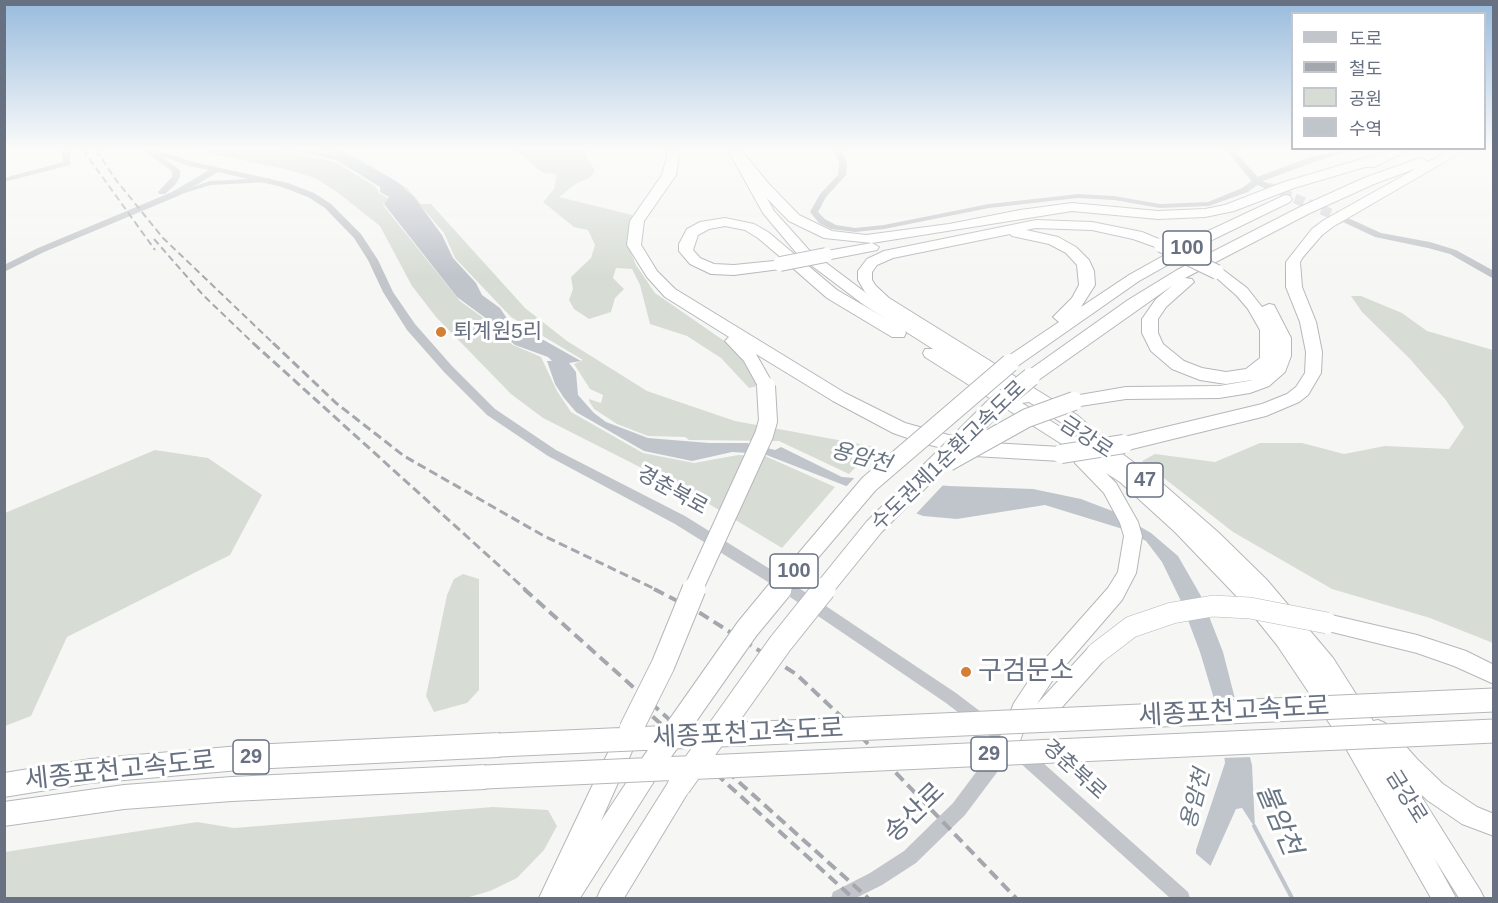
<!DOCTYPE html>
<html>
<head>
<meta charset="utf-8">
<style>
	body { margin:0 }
	#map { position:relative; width:1498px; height:903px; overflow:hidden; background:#f6f7f4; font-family:Helvetica,"Noto Sans KR",sans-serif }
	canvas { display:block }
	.frame { position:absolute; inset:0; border:6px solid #687182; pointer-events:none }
	.legend { position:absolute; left:1291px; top:12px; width:195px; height:138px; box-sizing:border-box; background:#fff; border:2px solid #c3c6cd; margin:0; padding:8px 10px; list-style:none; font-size:18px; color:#687182 }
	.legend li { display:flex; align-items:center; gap:12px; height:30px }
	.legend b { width:30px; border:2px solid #c3c6cd }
</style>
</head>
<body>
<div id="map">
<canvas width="1498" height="903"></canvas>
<div class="frame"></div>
<ul class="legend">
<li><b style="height:8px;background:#c2c5c9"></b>도로</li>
<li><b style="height:8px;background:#a4a7ad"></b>철도</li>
<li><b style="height:16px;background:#d7ddd5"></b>공원</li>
<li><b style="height:16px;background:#c0c5cc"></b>수역</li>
</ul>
</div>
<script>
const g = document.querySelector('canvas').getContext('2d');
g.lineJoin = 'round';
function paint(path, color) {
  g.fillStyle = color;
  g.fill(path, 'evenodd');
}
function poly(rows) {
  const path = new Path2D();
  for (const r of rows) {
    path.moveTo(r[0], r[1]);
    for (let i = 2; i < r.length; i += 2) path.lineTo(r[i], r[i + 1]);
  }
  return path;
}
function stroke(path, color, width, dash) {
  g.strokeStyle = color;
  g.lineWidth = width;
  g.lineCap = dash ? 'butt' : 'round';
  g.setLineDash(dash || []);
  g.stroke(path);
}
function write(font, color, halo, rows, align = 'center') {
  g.font = font + ' Helvetica,"Noto Sans KR",sans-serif';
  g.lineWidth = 6;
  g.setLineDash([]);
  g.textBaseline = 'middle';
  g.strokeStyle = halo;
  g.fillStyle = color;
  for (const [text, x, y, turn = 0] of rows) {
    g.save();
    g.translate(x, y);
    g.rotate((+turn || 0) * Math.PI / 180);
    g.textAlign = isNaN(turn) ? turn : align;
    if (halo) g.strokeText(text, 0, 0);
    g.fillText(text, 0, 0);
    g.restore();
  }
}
const green = poly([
	[212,150,279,150,336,162,376,187,379,193,388,198,383,205,460,301,493,325,499,334,513,345,541,357,557,391,571,412,643,453,694,463,738,455,765,456,835,487,782,548,689,492,543,418,511,394,436,317,412,286,380,226,337,192,315,178,285,169,207,153],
	[324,150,341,150,358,158,407,188,421,204,431,204,525,308,567,341,647,391,735,421,876,447,849,474,779,441,689,440,685,437,648,436,617,424,594,409,589,401,589,399,601,403,603,395,590,389,574,364,583,360,511,317,455,258,444,233,406,189,339,150,325,152],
	[516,150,585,150,586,155,595,171,589,178,577,183,559,197,632,215,627,243,636,265,655,293,733,347,753,373,758,386,749,388,721,358,687,336,650,324,640,285,632,269,616,268,613,278,624,289,615,298,611,312,589,319,574,309,569,300,573,289,571,277,591,258,595,245,588,230,574,227,543,202,554,189,557,174,543,173],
	[1351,296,1361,296,1402,313,1427,331,1493,350,1493,643,1430,618,1332,589,1233,532,1142,461,1155,454,1215,462,1260,443,1302,443,1344,454,1385,446,1449,449,1464,427,1445,399,1409,358,1362,312],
	[155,450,208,458,262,495,230,555,67,637,31,716,5,726,5,513],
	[463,574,479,579,479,690,467,703,434,712,426,696,447,595,454,579],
	[493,807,548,810,557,826,544,850,517,878,490,891,466,898,5,898,5,852,197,822,234,828]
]);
const water = poly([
	[289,150,322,150,319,152,321,153,340,151,396,181,414,197,442,235,453,258,476,283,482,295,500,308,508,320,581,361,569,363,576,372,578,395,594,413,606,422,648,438,709,443,747,443,775,450,781,447,842,477,949,486,1033,489,1081,499,1115,512,1151,533,1178,556,1201,596,1223,652,1252,765,1255,828,1242,808,1236,809,1196,898,1196,850,1225,763,1220,719,1200,652,1180,599,1162,562,1146,541,1126,530,1045,505,957,519,923,516,764,454,732,452,692,461,644,451,576,412,564,398,555,384,547,361,552,361,548,357,515,345,499,332,495,325,457,297,384,204,389,197,380,192,380,187,336,160]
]);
const pier = poly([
	[857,475,945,483,914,516,844,489],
	[1238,697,1253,757,1221,758,1217,720,1211,698],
	[1193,851,1213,868,1199,898,1193,898]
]);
const stream = poly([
	[1254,826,1292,898]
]);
const tertiaryTunnel = poly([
	[1268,187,1346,220]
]);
const minor = poly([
	[62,150,70,150,70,165,4,182,4,178,63,162,62,150],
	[143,150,152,150,180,170,180,177,175,185,165,194,159,194,158,192,172,177,172,171,143,150],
	[833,150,841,150,847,162,846,175,826,197,818,212,825,219,836,225,855,228,884,225,989,204,1078,194,1114,196,1160,204,1208,202,1242,188,1257,177,1311,157,1342,150,1355,150,1317,161,1263,181,1248,192,1209,206,1160,208,1114,200,1078,198,989,208,884,229,855,232,831,229,819,223,810,212,820,194,838,175,839,162,833,150],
	[267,178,270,178,270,182,211,185,178,195,174,193,210,181,267,178]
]);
const tertiary = poly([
	[144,150,156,150,194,162,288,183,314,193,331,204,361,234,378,260,393,292,415,324,452,366,495,409,556,450,685,516,778,574,956,693,1014,737,1188,892,1190,898,1170,898,1008,752,1007,759,965,815,916,863,882,885,856,898,831,898,833,892,870,873,904,851,953,803,995,747,1001,745,946,703,768,582,675,524,548,456,487,415,444,372,407,330,383,292,368,260,354,238,325,208,308,197,282,187,218,172,178,196,44,252,4,272,4,265,38,248,172,192,209,170,189,166,144,150],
	[1226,150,1234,150,1260,180,1270,184,1270,188,1267,189,1254,184,1226,150],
	[1346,217,1381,233,1430,242,1456,250,1494,271,1494,279,1450,254,1428,248,1375,237,1343,222,1343,218,1346,217]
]);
const trunk = poly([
	[728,150,740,150,774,211,809,250,874,299,1029,394,1031,398,1029,402,1022,403,1089,445,1090,439,1096,437,1102,439,1163,484,1219,533,1267,580,1333,658,1373,721,1378,720,1385,723,1417,759,1443,784,1477,807,1494,814,1494,836,1462,824,1427,800,1417,790,1480,890,1484,898,1459,898,1434,858,1456,898,1431,898,1344,745,1277,645,1244,604,1175,532,1120,482,1106,473,1116,483,1138,522,1142,536,1136,573,1122,600,1052,681,1037,704,1090,646,1097,644,1104,646,1107,653,1104,660,1055,715,1039,729,1032,732,1024,729,1017,750,1009,753,1001,750,998,742,1014,703,1038,667,1108,588,1118,572,1124,536,1120,523,1104,493,1075,463,1073,458,1076,453,925,357,923,353,925,349,933,349,864,305,799,256,763,213,728,150],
	[1327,614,1417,635,1466,651,1494,665,1494,684,1454,666,1417,653,1320,629,1317,623,1320,617,1327,614]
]);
const motorway = poly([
	[665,150,677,150,679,157,676,175,644,221,641,245,657,271,675,289,845,393,905,423,974,442,1061,447,1067,449,1070,454,1067,459,1061,461,974,456,922,443,893,433,833,401,756,354,774,386,772,390,760,390,744,361,725,341,729,337,665,297,647,277,627,245,630,221,662,175,667,157,665,150],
	[729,150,741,150,768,183,799,215,832,231,866,235,949,224,1020,210,1072,203,1158,211,1205,209,1225,205,1284,182,1392,150,1409,150,1374,167,1365,167,1294,188,1234,211,1205,217,1158,219,1072,211,872,243,879,247,877,250,826,260,821,258,819,255,821,252,872,243,824,238,789,221,758,189,729,150],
	[1450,150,1465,150,1334,226,1322,235,1303,257,1300,262,1302,287,1316,322,1322,352,1321,373,1308,395,1299,402,1266,416,1124,451,1118,449,1115,444,1118,439,1124,437,1262,404,1287,394,1296,387,1305,373,1306,352,1300,322,1286,287,1286,262,1312,229,1324,220,1417,168,1374,184,1310,213,1185,278,1192,279,1194,282,1166,307,1158,319,1158,333,1163,344,1184,361,1202,368,1226,372,1246,369,1260,358,1260,330,1248,309,1237,296,1210,272,1217,267,1222,269,1247,288,1262,307,1269,304,1274,305,1291,338,1291,356,1285,372,1269,386,1250,393,1219,398,1126,399,1074,407,1068,405,1065,401,1068,397,1126,387,1219,386,1248,381,1252,380,1226,384,1200,380,1172,369,1151,351,1142,333,1142,319,1156,299,1173,285,1037,381,1025,381,1023,377,1025,373,1128,300,1177,270,1300,207,1364,178,1417,159,1422,158,1428,162,1450,150],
	[1285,195,1290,196,1292,199,1290,202,1214,239,1139,281,1016,367,1010,369,1004,367,1002,363,1004,359,1059,322,1053,317,1072,298,1079,285,1077,265,1066,253,1049,244,1012,236,1010,234,893,258,877,265,872,272,872,280,876,286,889,298,1077,415,1104,439,1107,444,1104,449,1098,451,1092,449,1065,425,879,306,865,292,858,280,858,271,867,259,884,251,1036,220,1092,222,1142,232,1166,242,1168,245,1166,248,1161,249,1133,239,1092,230,1036,228,1026,230,1058,237,1076,247,1089,260,1094,271,1095,285,1081,307,1129,275,1204,233,1285,195],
	[725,218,754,224,768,232,837,290,904,329,906,333,904,337,892,337,827,298,787,263,785,267,780,269,734,275,711,274,690,264,679,251,679,244,687,229,700,222,725,218],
	[725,226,745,230,758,238,784,260,734,265,714,264,700,258,693,250,698,235,709,229,725,226],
	[630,720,638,723,641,731,601,821,642,759,650,755,658,759,662,767,658,775,580,898,539,898,622,723,630,720],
	[499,733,507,737,511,745,507,753,499,757,251,769,90,783,4,797,4,773,90,759,251,745,499,733],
	[485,765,493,769,497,777,493,785,485,789,232,801,124,809,4,826,4,802,124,785,232,777,485,765],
	[679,774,687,778,691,786,687,794,624,898,597,898,601,889,671,778,679,774]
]);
const railFar2 = poly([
	[83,150,155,250],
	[96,150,116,180,163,238,274,344],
	[154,239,203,295,254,344]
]);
const railFar1 = poly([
	[253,343,526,590],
	[273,343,336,403,404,456,544,536,657,590]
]);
const rail = poly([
	[524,589,868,898],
	[654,589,697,611,796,674,848,723,1016,898],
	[640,705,853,898]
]);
const trunkBridge = poly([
	[1097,653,1131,627,1172,613,1213,606,1250,608,1327,623]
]);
const motorwayBridgeFar2 = poly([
	[1161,245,1217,272],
	[780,264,826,255]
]);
const motorwayBridgeFar1 = poly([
	[1061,454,1124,444],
	[948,462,1027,418,1074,401],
	[693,590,764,435,768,421,766,386],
	[779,590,869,484,1010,363],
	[823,590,874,527,992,409,1031,377]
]);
const motorwayBridge = poly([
	[631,729,663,665,694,589],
	[499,745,1494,700],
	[650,767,747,629,780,589],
	[485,777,1494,731],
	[679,786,780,644,824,589]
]);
const markers = [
	[441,332,6,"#d47e36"],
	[966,672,6,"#d47e36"]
];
const shields = [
	[1187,248,48],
	[1145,480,36],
	[794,571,48],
	[989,754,36],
	[251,757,36]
];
const shieldNames = [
	["100",1187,248],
	["47",1145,480],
	["100",794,571],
	["29",989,754],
	["29",251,757]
];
const poiNames = [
	["퇴계원5리",453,332]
];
const streetNames = [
	["금강로",1086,438,33],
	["수도권제1순환고속도로",949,456,-44],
	["경춘북로",672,491,29],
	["경춘북로",1074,770,42],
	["금강로",1406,797,58]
];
const waterNames = [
	["용암천",861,458,15],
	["용암천",1196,799,-76]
];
const nearPoinames = [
	["구검문소",978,672]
];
const nearStreetnames = [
	["세종포천고속도로",1234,712,-3],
	["세종포천고속도로",748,734,-3],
	["세종포천고속도로",120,771,-6],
	["송산로",915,813,-44]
];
const nearWaternames = [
	["불암천",1278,820,67]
];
paint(green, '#d7ddd5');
paint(water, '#c0c5cc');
paint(pier, '#f6f7f4');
stroke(stream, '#c0c5cc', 4);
stroke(tertiaryTunnel, '#d2d6d8', 10, [10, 4.5]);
stroke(trunk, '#b5b7bb', 2);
stroke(motorway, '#b5b7bb', 2);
paint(minor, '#c2c5c9');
paint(tertiary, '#c2c5c9');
paint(trunk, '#fff');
paint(motorway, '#fff');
stroke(railFar2, '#a4a7ad', 2, [7, 4]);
stroke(railFar1, '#a4a7ad', 3, [9, 4.5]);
stroke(rail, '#a4a7ad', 4, [11, 6]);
stroke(trunkBridge, '#b5b7bb', 22, []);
stroke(motorwayBridgeFar2, '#b5b7bb', 16, []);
stroke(motorwayBridgeFar1, '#b5b7bb', 20, []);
stroke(motorwayBridge, '#b5b7bb', 25, []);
stroke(trunkBridge, '#fff', 21);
stroke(motorwayBridgeFar2, '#fff', 14);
stroke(motorwayBridgeFar1, '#fff', 18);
stroke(motorwayBridge, '#fff', 23);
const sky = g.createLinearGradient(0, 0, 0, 276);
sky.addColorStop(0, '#98bbdd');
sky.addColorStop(0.54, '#fbfbfa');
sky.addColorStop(1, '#fbfbfa00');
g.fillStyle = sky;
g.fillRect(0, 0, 1498, 276);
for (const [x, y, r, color] of markers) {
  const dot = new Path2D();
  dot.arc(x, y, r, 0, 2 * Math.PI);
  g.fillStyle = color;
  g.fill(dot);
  stroke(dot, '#fff', 2);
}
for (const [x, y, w] of shields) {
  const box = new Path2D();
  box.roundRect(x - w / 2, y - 17, w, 34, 4.5);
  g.fillStyle = '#fff';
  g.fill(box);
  stroke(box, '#687182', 1.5);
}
write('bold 20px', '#687182', null, shieldNames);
write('21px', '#687182', '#fff', poiNames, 'left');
write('21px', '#687182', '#fff', streetNames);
write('italic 22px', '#697785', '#fff', waterNames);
write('26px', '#687182', '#fff', nearPoinames, 'left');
write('26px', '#687182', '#fff', nearStreetnames);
write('italic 27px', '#697785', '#fff', nearWaternames);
</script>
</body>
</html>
